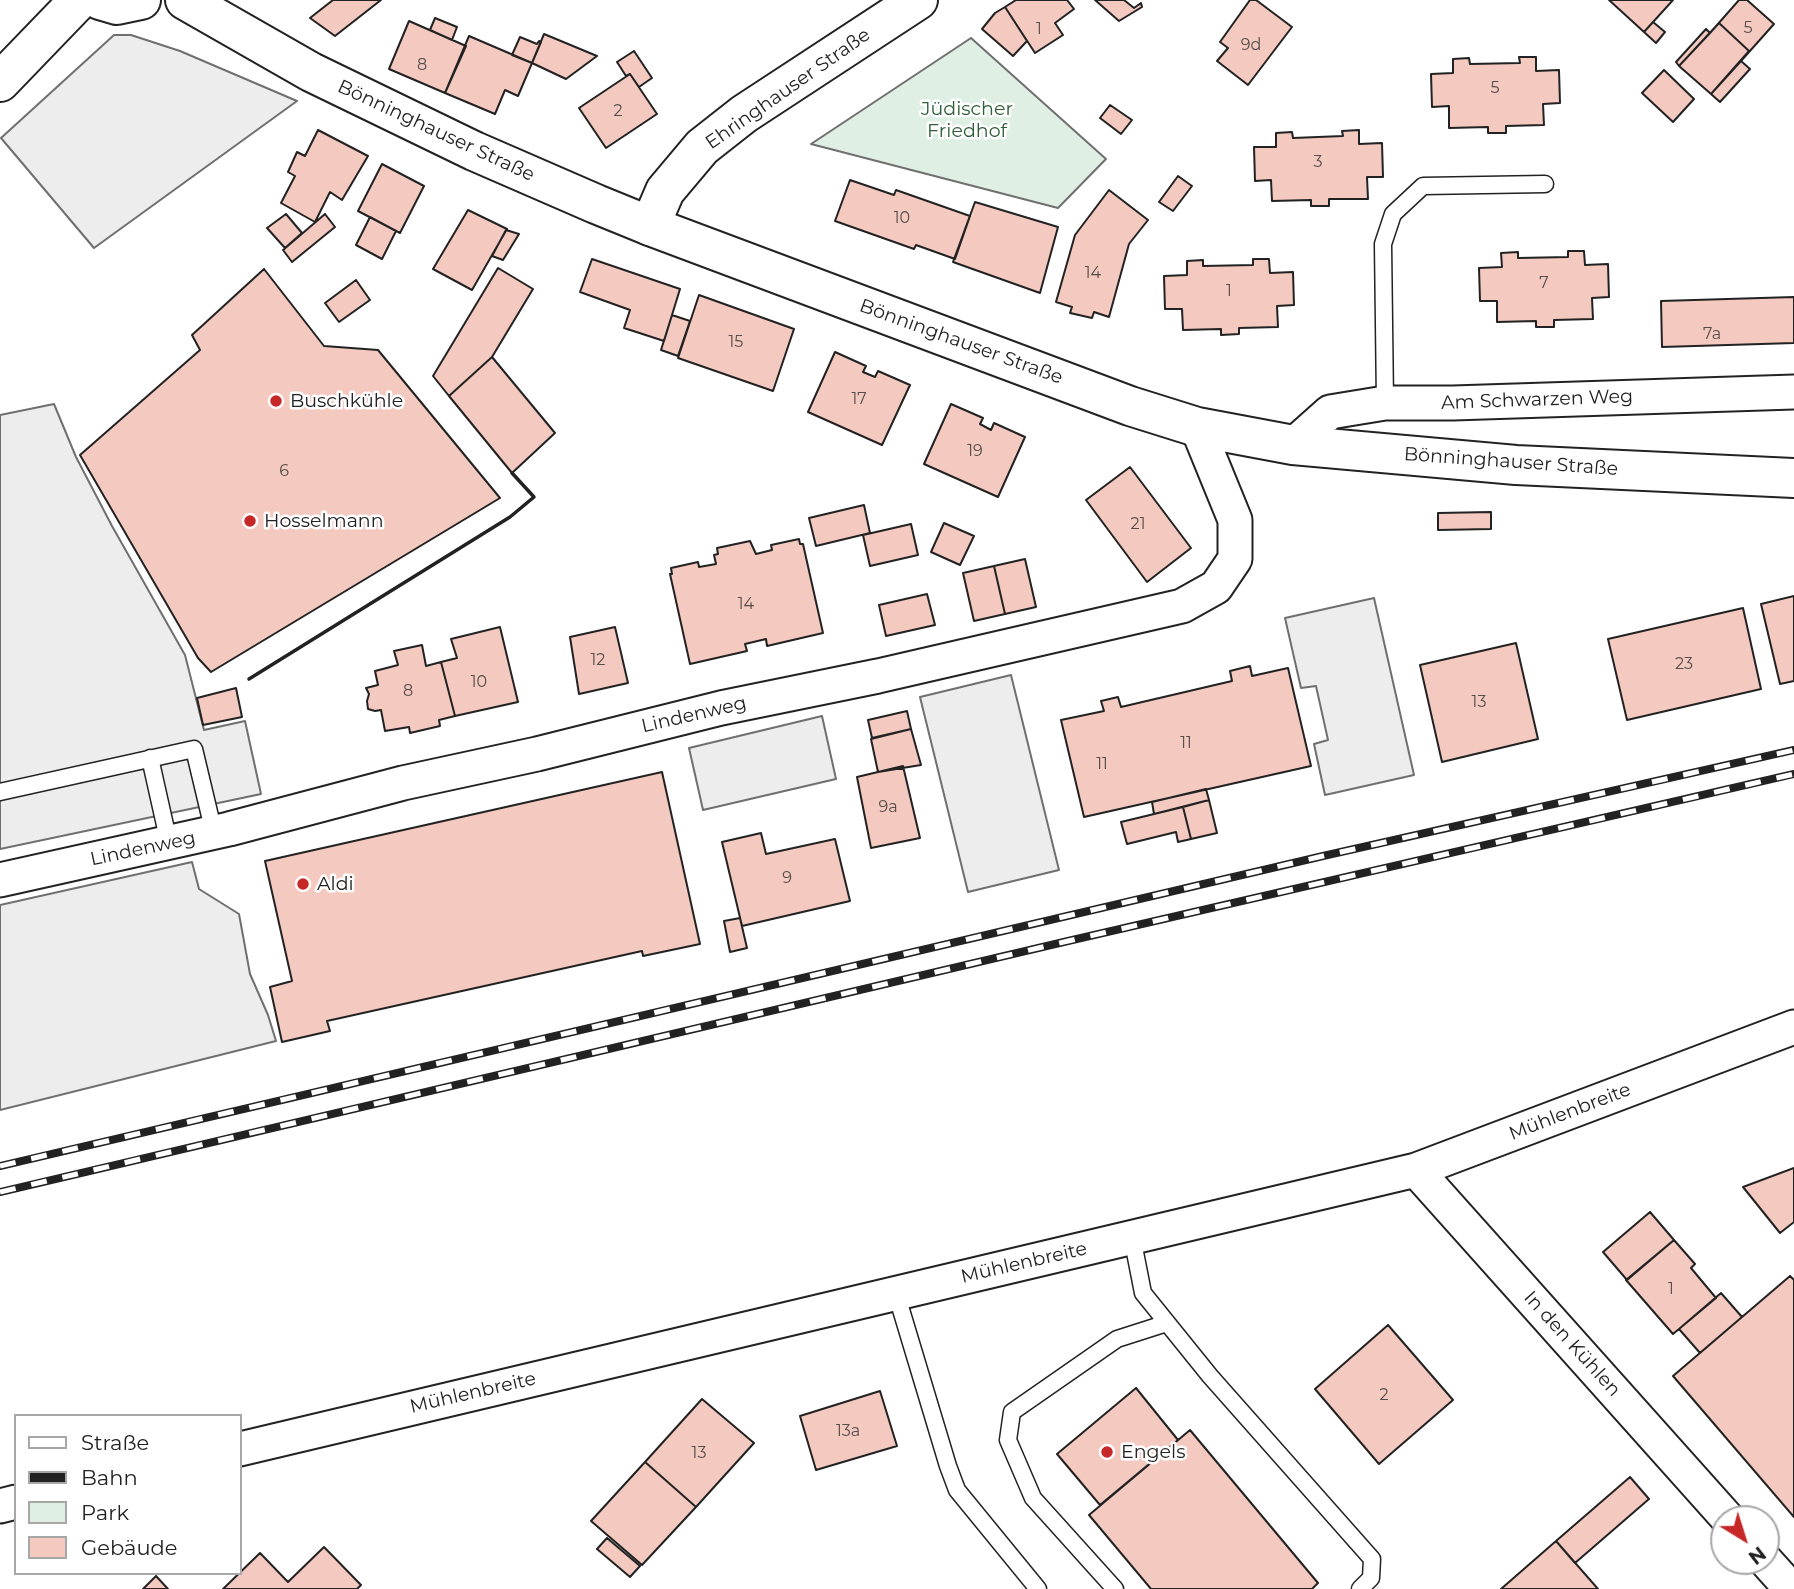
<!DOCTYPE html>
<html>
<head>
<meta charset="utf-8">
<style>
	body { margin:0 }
	#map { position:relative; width:1794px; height:1589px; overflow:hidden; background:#fff; font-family:Montserrat,sans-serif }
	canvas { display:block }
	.legend { position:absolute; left:14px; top:1414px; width:228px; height:161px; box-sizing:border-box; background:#fff; border:2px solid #a7a7a7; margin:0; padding:9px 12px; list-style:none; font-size:21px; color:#222 }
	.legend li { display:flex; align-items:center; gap:14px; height:35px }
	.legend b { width:35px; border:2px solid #a7a7a7 }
	.north { position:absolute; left:1710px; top:1505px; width:70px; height:70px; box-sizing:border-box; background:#fff; border:2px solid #a7a7a7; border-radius:50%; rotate:142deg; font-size:19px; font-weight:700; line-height:28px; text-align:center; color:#222 }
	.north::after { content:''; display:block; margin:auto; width:24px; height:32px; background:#c62828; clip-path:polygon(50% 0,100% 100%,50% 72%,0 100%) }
</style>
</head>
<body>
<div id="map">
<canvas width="1794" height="1589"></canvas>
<ul class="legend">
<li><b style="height:9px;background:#fff"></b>Straße</li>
<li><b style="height:9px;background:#222"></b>Bahn</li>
<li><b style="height:19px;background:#e0efe3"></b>Park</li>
<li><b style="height:19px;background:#f3c9c0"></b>Gebäude</li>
</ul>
<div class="north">N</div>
</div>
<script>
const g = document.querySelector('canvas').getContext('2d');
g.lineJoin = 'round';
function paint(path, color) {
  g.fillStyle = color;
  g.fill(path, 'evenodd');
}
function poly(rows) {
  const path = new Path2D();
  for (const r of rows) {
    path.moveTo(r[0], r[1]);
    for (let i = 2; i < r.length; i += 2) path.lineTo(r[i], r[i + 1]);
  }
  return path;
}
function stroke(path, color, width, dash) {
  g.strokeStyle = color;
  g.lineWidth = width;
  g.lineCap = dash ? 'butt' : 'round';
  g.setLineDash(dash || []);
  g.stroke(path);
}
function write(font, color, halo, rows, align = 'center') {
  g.font = font + ' Montserrat,sans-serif';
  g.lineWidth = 5;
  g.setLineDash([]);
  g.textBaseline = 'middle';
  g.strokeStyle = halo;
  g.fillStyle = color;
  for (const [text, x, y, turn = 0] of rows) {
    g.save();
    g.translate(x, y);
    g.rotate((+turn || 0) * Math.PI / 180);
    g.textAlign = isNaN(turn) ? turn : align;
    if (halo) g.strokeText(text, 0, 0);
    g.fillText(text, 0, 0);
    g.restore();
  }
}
const green = poly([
	[971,38,1106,159,1058,208,811,144,971,38]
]);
const parking = poly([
	[114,35,131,35,180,51,297,101,94,248,1,138,114,35],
	[54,404,76,457,112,526,185,655,204,730,245,721,261,794,0,849,0,415,54,404],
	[1374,598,1414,775,1325,795,1314,744,1328,740,1316,686,1301,688,1285,618,1374,598],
	[1011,675,1059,870,968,892,920,697,1011,675],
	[822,716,836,779,703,810,689,748,822,716],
	[192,862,199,889,239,914,250,974,268,1015,276,1041,0,1110,0,905,192,862]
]);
const building = poly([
	[333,0,381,0,335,36,310,18,333,0],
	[1016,0,1067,0,1074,9,1055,23,1063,35,1035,53,1005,7,1016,0],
	[1095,0,1124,0,1134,8,1141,3,1142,7,1119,21,1095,0],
	[1250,0,1256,0,1292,27,1248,85,1217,61,1228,48,1220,42,1250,0],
	[1609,0,1673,0,1644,32,1609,0],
	[1739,0,1747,0,1774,24,1741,61,1749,51,1719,23,1710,33,1739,0],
	[1005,7,1027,41,1013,56,982,29,995,13,1005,7],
	[435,18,457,27,452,40,430,30,435,18],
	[409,21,466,46,445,93,389,69,409,21],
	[1653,22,1665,32,1656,43,1644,32,1653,22],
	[1719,23,1749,51,1711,94,1679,66,1719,23],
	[1706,29,1710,33,1679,66,1676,62,1706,29],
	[544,34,597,56,566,79,532,63,544,34],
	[469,36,532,63,518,96,505,90,495,114,445,93,469,36],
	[520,37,537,44,539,41,541,42,532,63,512,55,520,37],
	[634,51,652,78,639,87,630,74,626,76,617,62,634,51],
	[1519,57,1536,57,1536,71,1559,70,1560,103,1543,104,1544,125,1506,126,1506,133,1488,133,1488,127,1449,128,1449,106,1432,107,1431,74,1453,73,1453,59,1469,58,1470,64,1520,63,1519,57],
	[1741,61,1750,69,1720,102,1711,94,1741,61],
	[1664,70,1694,99,1673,122,1642,93,1664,70],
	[630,74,657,114,606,148,579,108,630,74],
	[1110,105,1132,120,1121,134,1100,118,1110,105],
	[318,130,368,156,342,200,330,192,315,222,281,203,295,176,288,172,297,152,305,156,318,130],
	[1359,130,1359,144,1382,143,1383,177,1367,177,1368,199,1329,199,1329,206,1311,206,1311,200,1272,201,1271,180,1255,181,1254,147,1276,147,1276,133,1292,132,1293,138,1343,136,1342,131,1359,130],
	[382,164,424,186,400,233,358,211,382,164],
	[1178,176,1192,186,1173,211,1159,202,1178,176],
	[850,180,894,195,896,190,970,216,955,259,916,245,914,249,835,221,850,180],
	[1109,190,1148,220,1129,244,1109,317,1094,312,1092,318,1070,313,1072,307,1056,302,1075,235,1109,190],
	[975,202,1058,227,1040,293,953,262,975,202],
	[468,210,507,229,472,290,433,269,468,210],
	[286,214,302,233,285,248,267,228,286,214],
	[325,214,335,227,292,262,283,250,325,214],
	[370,217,396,231,382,259,356,245,370,217],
	[506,230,519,234,503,260,492,256,506,230],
	[1568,251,1584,251,1585,265,1608,264,1609,297,1592,298,1593,319,1554,320,1554,327,1536,327,1536,321,1497,322,1497,301,1480,301,1479,268,1502,267,1501,253,1518,252,1518,258,1568,257,1568,251],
	[592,259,680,289,664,341,624,328,630,310,580,292,592,259],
	[1253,259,1269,259,1270,273,1293,272,1294,305,1277,306,1278,327,1239,328,1239,334,1221,335,1221,329,1183,330,1182,309,1165,309,1164,276,1187,275,1187,261,1203,260,1203,266,1253,265,1253,259],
	[498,268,533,289,492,357,449,396,433,376,498,268],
	[264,269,324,346,378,350,500,498,211,672,198,658,80,455,200,350,192,335,264,269],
	[356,280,370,300,339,322,325,303,356,280],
	[699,295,794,329,773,391,678,358,699,295],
	[1794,297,1794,343,1662,347,1661,301,1794,297],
	[672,315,690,321,678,356,661,350,672,315],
	[835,352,866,366,863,372,875,377,878,371,910,385,882,445,808,412,835,352],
	[492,357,555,433,512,473,449,396,492,357],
	[951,404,983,418,980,424,991,430,994,423,1025,437,998,497,924,464,951,404],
	[1130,467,1191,548,1147,582,1086,500,1130,467],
	[864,505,870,533,816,546,809,518,864,505],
	[1491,512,1491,529,1438,530,1438,513,1491,512],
	[944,523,974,536,960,565,931,552,944,523],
	[911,524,918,555,870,566,863,535,911,524],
	[799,539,800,544,803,544,823,633,767,646,766,639,745,644,747,651,690,664,670,574,672,574,671,568,698,562,699,567,716,564,714,555,718,554,717,548,750,541,756,554,772,550,771,545,799,539],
	[1025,559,1036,607,1005,614,994,566,1025,559],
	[994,566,1005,614,974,621,963,573,994,566],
	[927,594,935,625,886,636,879,605,927,594],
	[1794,596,1794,681,1780,684,1761,604,1794,596],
	[1743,608,1761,689,1627,720,1608,639,1743,608],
	[500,627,518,702,455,716,441,662,457,658,451,639,500,627],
	[615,627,628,683,579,694,570,637,615,627],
	[1516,643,1538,739,1442,762,1420,665,1516,643],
	[422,645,426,666,441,662,455,716,439,720,440,726,410,733,409,727,385,731,381,710,375,711,368,709,367,701,369,694,366,688,378,685,375,671,398,665,394,651,422,645],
	[1250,666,1252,676,1288,668,1311,766,1084,817,1061,720,1104,711,1101,701,1118,697,1121,707,1232,681,1230,671,1250,666],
	[236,688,242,717,203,725,197,698,236,688],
	[907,711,911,729,872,738,868,720,907,711],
	[911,729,921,765,878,772,871,739,911,729],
	[903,766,920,838,871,848,857,777,903,766],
	[662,772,700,944,643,956,642,951,327,1021,330,1031,282,1042,270,987,292,981,265,861,662,772],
	[1206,789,1209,800,1154,814,1152,802,1206,789],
	[1209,800,1217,833,1191,839,1183,807,1209,800],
	[1183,807,1191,839,1178,842,1176,832,1127,844,1121,822,1183,807],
	[761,833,766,854,835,839,850,901,742,926,722,842,761,833],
	[740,918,747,948,730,952,724,921,740,918],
	[1794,1168,1794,1222,1780,1233,1743,1187,1794,1168],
	[1650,1212,1674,1240,1627,1280,1603,1252,1650,1212],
	[1674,1240,1695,1264,1691,1268,1716,1298,1673,1334,1626,1280,1674,1240],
	[1790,1276,1794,1280,1794,1517,1673,1376,1790,1276],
	[1721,1293,1742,1317,1700,1353,1679,1329,1721,1293],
	[1388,1325,1453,1400,1379,1464,1315,1389,1388,1325],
	[1136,1388,1178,1440,1100,1505,1057,1454,1136,1388],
	[880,1391,897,1446,816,1470,800,1416,880,1391],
	[702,1399,754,1443,696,1507,645,1462,702,1399],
	[1190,1430,1318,1583,1312,1589,1151,1589,1089,1515,1190,1430],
	[645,1462,696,1507,642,1565,591,1521,645,1462],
	[1630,1477,1649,1499,1575,1563,1556,1541,1630,1477],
	[607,1538,640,1566,630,1577,597,1549,607,1538],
	[1556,1541,1598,1589,1501,1589,1556,1541],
	[324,1547,361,1585,357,1589,223,1589,260,1553,288,1582,324,1547],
	[156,1576,168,1589,143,1589,156,1576]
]);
const service = poly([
	[1385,403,1383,244,1393,214,1423,186,1545,184],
	[150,758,169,843],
	[0,792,194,749,214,833],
	[1132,1237,1143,1293,1210,1376,1372,1559,1371,1578,1360,1589],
	[896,1293,948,1466,957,1490,1038,1589],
	[1115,1589,1033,1498,1008,1440,1012,1412,1117,1339,1167,1323]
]);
const minor = poly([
	[1293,445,1330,412,1385,403,1453,403,1794,392],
	[0,880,229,829,403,783,537,754,721,708,878,676,1182,606,1216,587,1235,559,1235,520,1197,427],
	[1416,1170,1728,1519],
	[240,1449,1416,1170,1794,1027],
	[0,1506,16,1502],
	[1766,1561,1791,1589]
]);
const tertiary = poly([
	[650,226,665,191,702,147,744,114,918,0]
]);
const secondary = poly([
	[100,0,117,5,141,0],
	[185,0,311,72,474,151,596,204,650,226,1130,406,1197,427,1293,445,1516,465,1794,478],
	[0,82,79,0]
]);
const rail = poly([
	[0,1166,1323,856,1794,750],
	[0,1192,1068,941,1794,774]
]);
const wall = poly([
	[249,679,510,517,534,497,512,473]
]);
const markers = [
	[276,401,7,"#c62828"],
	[250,521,7,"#c62828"],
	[303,884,7,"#c62828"],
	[1107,1452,7,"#c62828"]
];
const numberNames = [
	["5",1748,28],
	["1",1039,29],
	["9d",1251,45],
	["8",422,65],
	["5",1495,88],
	["2",618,111],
	["3",1318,162],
	["10",902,218],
	["14",1093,273],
	["7",1544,283],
	["1",1229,291],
	["7a",1712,334],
	["15",736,342],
	["17",859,399],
	["19",975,451],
	["6",284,471],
	["21",1138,524],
	["14",746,604],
	["12",598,660],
	["23",1684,664],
	["10",479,682],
	["8",408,691],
	["13",1479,702],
	["11",1186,743],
	["11",1102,764],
	["9a",888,807],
	["9",787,878],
	["1",1671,1289],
	["2",1384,1395],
	["13a",848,1431],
	["13",699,1453]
];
const streetNames = [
	["Ehringhauser Straße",788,89,-35],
	["Bönninghauser Straße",436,131,25],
	["Bönninghauser Straße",961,342,20],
	["Am Schwarzen Weg",1537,400,-2],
	["Bönninghauser Straße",1511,462,4],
	["Lindenweg",694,715,-13],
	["Lindenweg",143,849,-12],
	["Mühlenbreite",1570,1112,-21],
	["Mühlenbreite",1024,1263,-13],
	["In den Kühlen",1572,1344,48],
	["Mühlenbreite",473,1393,-13]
];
const parkNames = [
	["Jüdischer",967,109],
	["Friedhof",967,131]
];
const poiNames = [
	["Buschkühle",290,401],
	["Hosselmann",264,521],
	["Aldi",317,884],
	["Engels",1121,1452]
];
paint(green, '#e0efe3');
stroke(green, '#6f6f6f', 2);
paint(parking, '#ededed');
stroke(parking, '#6f6f6f', 2);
paint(building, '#f3c9c0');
stroke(building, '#222', 2);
stroke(service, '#222', 19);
stroke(minor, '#222', 37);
stroke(tertiary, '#222', 42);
stroke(secondary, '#222', 42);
stroke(service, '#fff', 16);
stroke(minor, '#fff', 33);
stroke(tertiary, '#fff', 38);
stroke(secondary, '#fff', 38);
stroke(rail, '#222', 8);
stroke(rail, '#fff', 5, [16]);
stroke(wall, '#222', 3.5);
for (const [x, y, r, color] of markers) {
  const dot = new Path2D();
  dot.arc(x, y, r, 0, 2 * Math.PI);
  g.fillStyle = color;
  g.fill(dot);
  stroke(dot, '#fff', 2.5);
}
write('16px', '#564c4a', null, numberNames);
write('19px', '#222', '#fff', streetNames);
write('19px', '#2f5e38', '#fff', parkNames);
write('19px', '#222', '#fff', poiNames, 'left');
</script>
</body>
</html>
